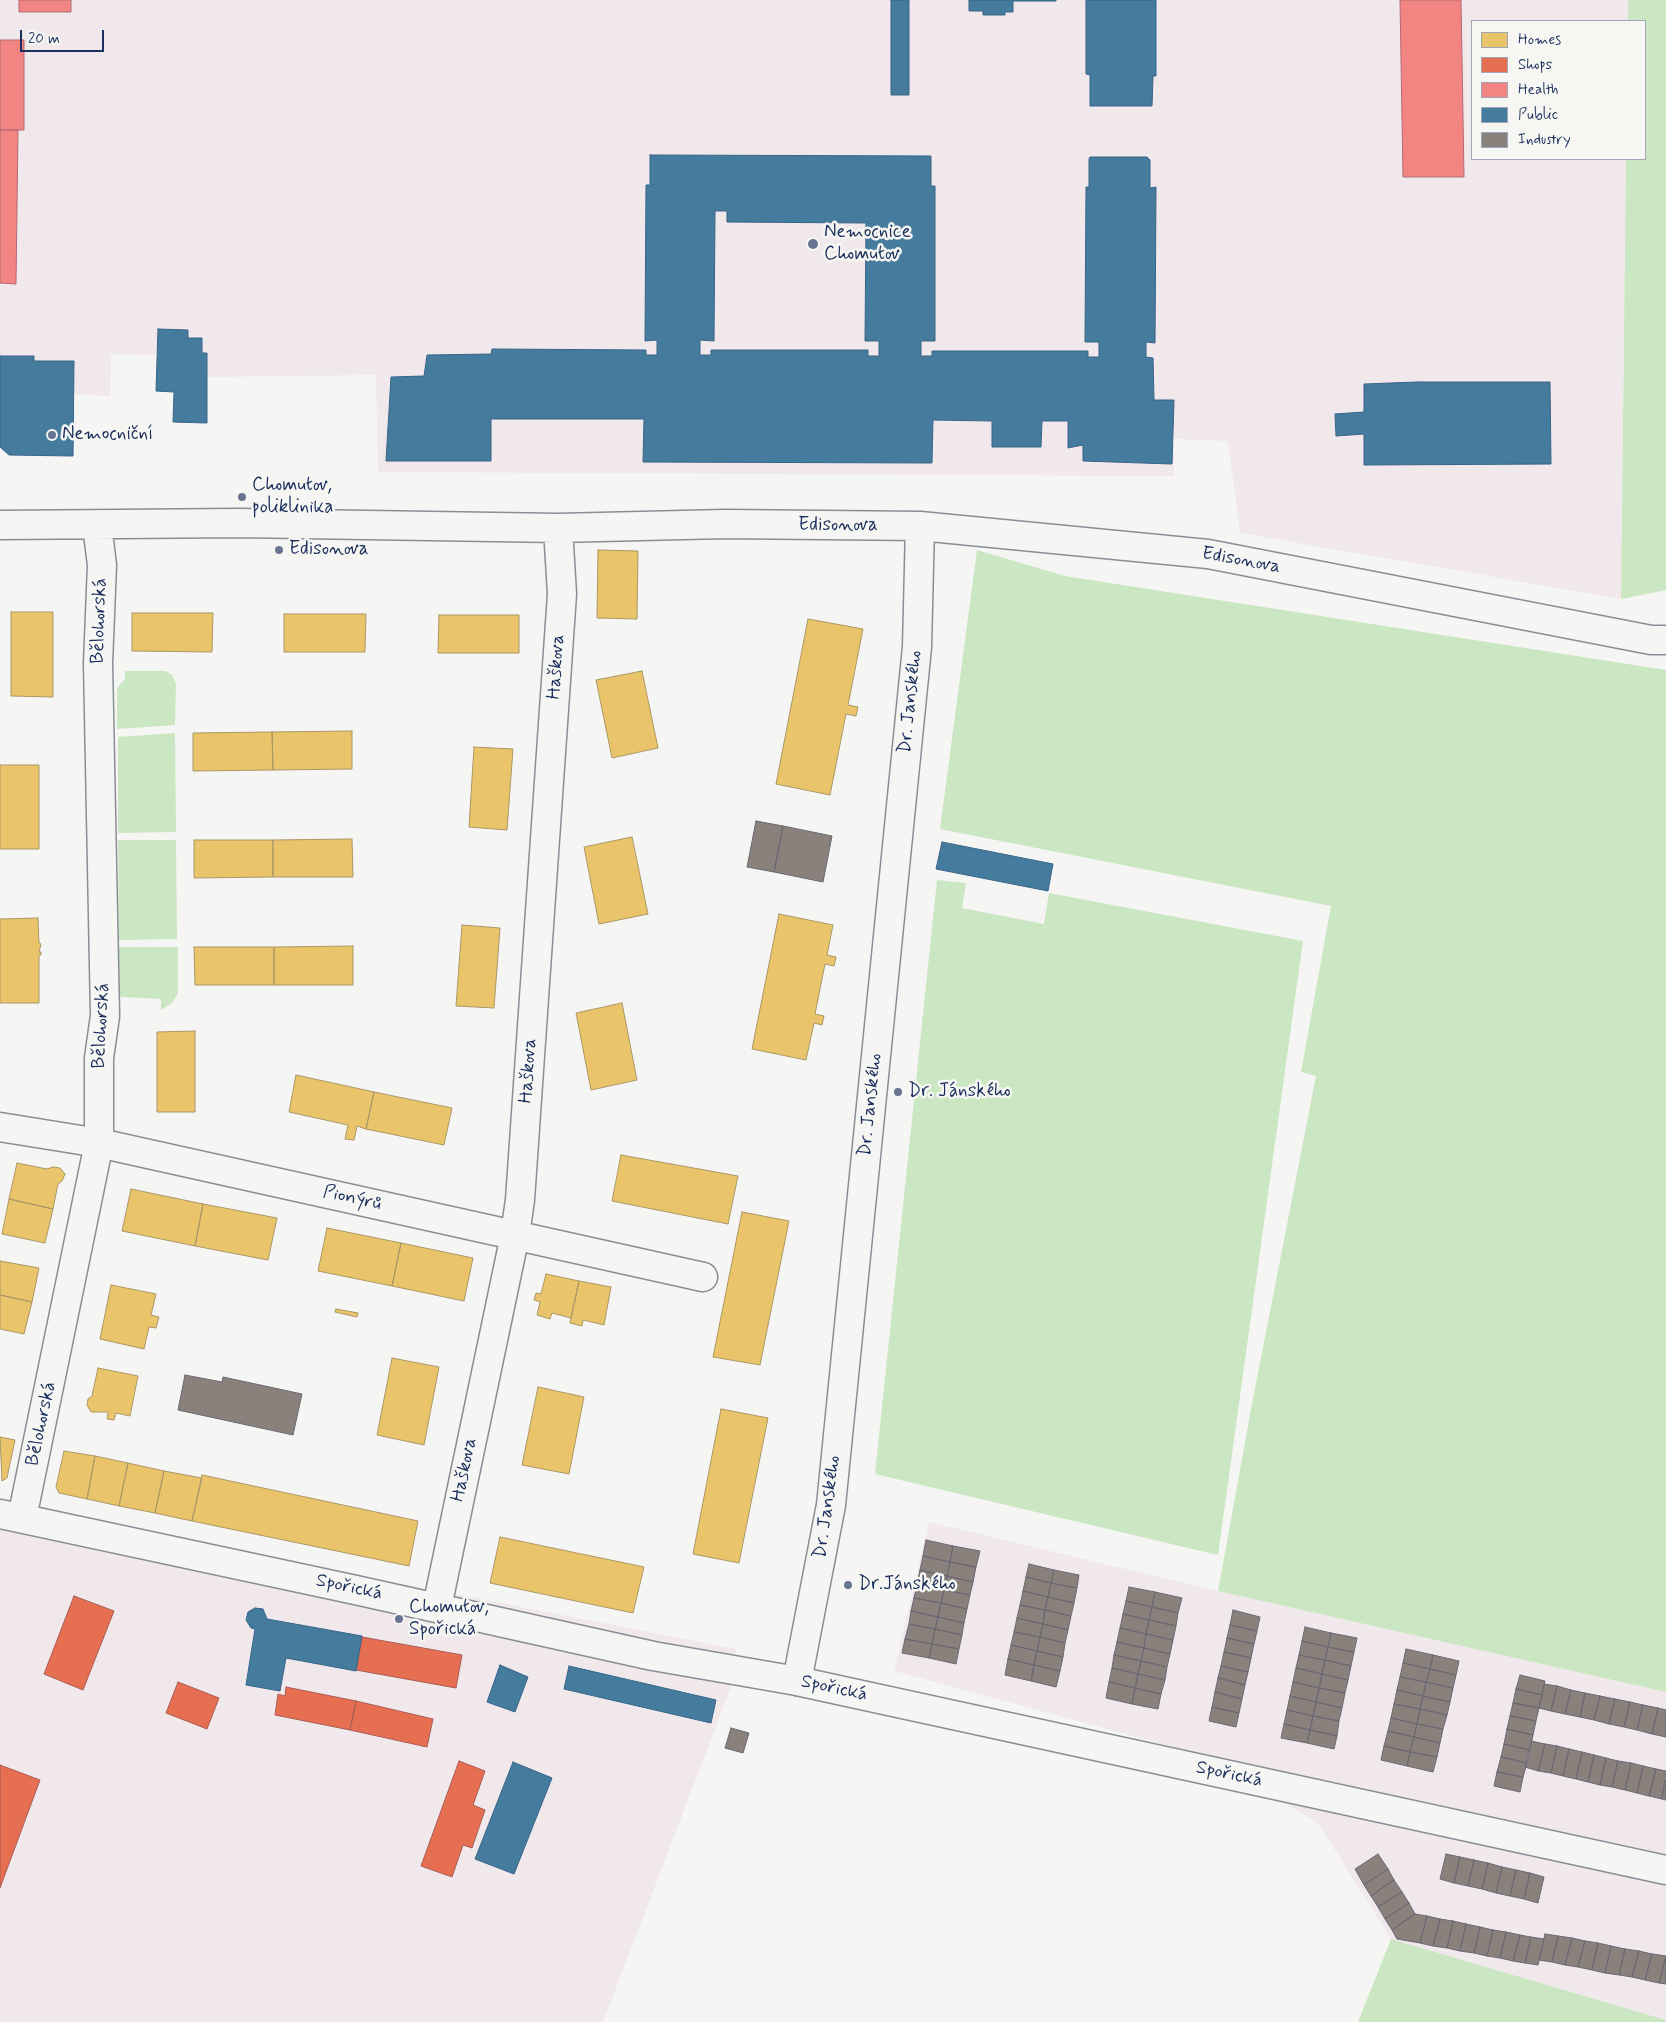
<!DOCTYPE html>
<html>
<head>
<meta charset="utf-8">
<style>
	body { margin:0 }
	#map { position:relative; width:1666px; height:2022px; overflow:hidden; background:#f5f5f3; font-family:Mynerve,sans-serif }
	canvas { display:block }
	.legend { position:absolute; left:1471px; top:20px; width:175px; height:140px; box-sizing:border-box; background:#f6f6f2; border:1px solid #9ea6b7; margin:0; padding:6px 9px; list-style:none; font-size:15px; color:#1b2f5e }
	.legend li { display:flex; align-items:center; gap:10px; height:25px }
	.legend b { width:25px; border:1px solid #9ea6b7 }
	.scale { position:absolute; left:20px; top:30px; width:84px; height:22px; box-sizing:border-box; border:2px solid #1b2f5e; border-top:0; padding-left:6px; font-size:15px; line-height:18px; white-space:nowrap; color:#1b2f5e; -webkit-text-stroke:4px #f6f6f2; paint-order:stroke }
</style>
</head>
<body>
<div id="map">
<canvas width="1666" height="2022"></canvas>
<ul class="legend">
<li><b style="height:14px;background:#e9c46a"></b>Homes</li>
<li><b style="height:14px;background:#e76f51"></b>Shops</li>
<li><b style="height:14px;background:#f28482"></b>Health</li>
<li><b style="height:14px;background:#457b9d"></b>Public</li>
<li><b style="height:14px;background:#8a817c"></b>Industry</li>
</ul>
<div class="scale">20 m</div>
</div>
<script>
const g = document.querySelector('canvas').getContext('2d');
g.lineJoin = 'round';
function paint(path, color) {
  g.fillStyle = color;
  g.fill(path, 'evenodd');
}
function poly(rows) {
  const path = new Path2D();
  for (const r of rows) {
    path.moveTo(r[0], r[1]);
    for (let i = 2; i < r.length; i += 2) path.lineTo(r[i], r[i + 1]);
  }
  return path;
}
function stroke(path, color, width, dash) {
  g.strokeStyle = color;
  g.lineWidth = width;
  g.lineCap = dash ? 'butt' : 'round';
  g.setLineDash(dash || []);
  g.stroke(path);
}
function write(font, color, halo, rows, align = 'center') {
  g.font = font + ' Mynerve,sans-serif';
  g.lineWidth = 5;
  g.setLineDash([]);
  g.textBaseline = 'middle';
  g.strokeStyle = halo;
  g.fillStyle = color;
  for (const [text, x, y, turn = 0] of rows) {
    g.save();
    g.translate(x, y);
    g.rotate((+turn || 0) * Math.PI / 180);
    g.textAlign = isNaN(turn) ? turn : align;
    if (halo) g.strokeText(text, 0, 0);
    g.fillText(text, 0, 0);
    g.restore();
  }
}
const built = poly([
	[0,0,1628,0,1628,21,1472,21,1472,159,1626,159,1621,599,1240,533,1228,441,1174,439,1174,476,378,472,376,375,207,377,207,354,202,353,202,339,188,338,188,330,158,330,157,355,111,354,110,396,73,394,73,361,34,361,34,356,0,356],
	[0,1505,736,1649,730,1690,603,2022,0,2022],
	[929,1522,1218,1591,1666,1692,1666,2020,1391,1939,1318,1823,1203,1755,894,1671]
]);
const green = poly([
	[1628,0,1666,0,1666,590,1621,599,1626,159,1645,159,1645,21,1628,21],
	[977,550,1065,576,1666,670,1666,1692,1218,1591,1251,1409,1316,1076,1301,1072,1331,906,940,829],
	[125,671,165,671,172,675,176,684,175,725,117,729,117,688,125,679],
	[175,733,176,832,118,833,118,737],
	[118,840,176,840,177,939,119,940],
	[937,880,966,883,962,908,1044,924,1049,893,1303,941,1218,1555,875,1474],
	[119,947,178,947,178,993,172,1003,161,1010,161,999,121,997,119,993],
	[1391,1939,1666,2020,1666,2022,1358,2022]
]);
const homes = poly([
	[598,550,638,551,637,619,597,618,598,550],
	[11,612,53,612,53,697,11,696,11,612],
	[132,613,213,613,212,652,132,651,132,613],
	[284,614,366,614,365,652,284,652,284,614],
	[439,615,519,615,519,653,438,653,439,615],
	[808,619,863,629,848,705,858,707,856,716,846,714,830,795,776,784,808,619],
	[642,671,658,748,612,758,596,680,642,671],
	[352,731,352,769,273,770,272,732,352,731],
	[272,732,273,770,193,771,193,733,272,732],
	[474,747,513,749,507,830,469,827,474,747],
	[0,765,39,765,39,849,0,849,0,765],
	[632,837,648,914,599,924,584,847,632,837],
	[352,839,353,877,273,877,273,840,352,839],
	[194,840,273,840,273,877,194,878,194,840],
	[779,914,833,925,827,955,836,957,834,966,825,964,815,1014,824,1016,822,1025,814,1023,806,1060,752,1049,779,914],
	[38,918,39,943,41,944,39,952,41,952,41,955,39,955,39,1003,0,1003,0,919,38,918],
	[462,925,500,928,494,1008,456,1006,462,925],
	[353,946,353,985,274,985,274,947,353,946],
	[194,947,274,947,274,985,195,985,194,947],
	[622,1003,637,1080,591,1090,576,1013,622,1003],
	[195,1031,195,1112,157,1112,157,1032,195,1031],
	[296,1075,374,1092,366,1129,357,1126,354,1140,345,1139,348,1125,289,1112,296,1075],
	[374,1092,452,1108,444,1145,366,1129,374,1092],
	[621,1155,738,1176,728,1224,612,1201,621,1155],
	[17,1163,47,1169,53,1167,60,1168,65,1174,62,1181,58,1184,53,1209,9,1199,17,1163],
	[131,1189,203,1204,195,1246,122,1231,131,1189],
	[9,1199,53,1209,45,1243,2,1234,9,1199],
	[203,1204,277,1218,268,1260,195,1246,203,1204],
	[742,1212,789,1221,760,1365,713,1357,742,1212],
	[327,1228,401,1243,392,1286,318,1271,327,1228],
	[401,1243,473,1258,464,1301,392,1286,401,1243],
	[0,1261,39,1268,32,1302,0,1295,0,1261],
	[546,1274,579,1281,571,1318,552,1313,550,1319,537,1315,540,1302,534,1300,536,1293,541,1294,546,1274],
	[579,1281,611,1287,604,1325,583,1320,582,1326,570,1323,579,1281],
	[111,1285,156,1294,151,1315,159,1317,156,1328,149,1327,144,1349,100,1339,111,1285],
	[0,1295,32,1302,24,1334,0,1329,0,1295],
	[336,1309,358,1313,357,1317,335,1312,336,1309],
	[392,1358,439,1367,424,1445,377,1435,392,1358],
	[98,1368,138,1376,130,1416,116,1413,114,1420,107,1419,108,1412,91,1412,87,1405,88,1399,92,1396,98,1368],
	[538,1387,584,1397,569,1474,522,1465,538,1387],
	[721,1409,768,1418,739,1563,693,1554,721,1409],
	[0,1437,15,1440,7,1478,2,1481,0,1437],
	[64,1451,95,1456,87,1499,59,1493,56,1487,64,1451],
	[95,1456,128,1463,119,1506,87,1499,95,1456],
	[128,1463,164,1471,155,1513,119,1506,128,1463],
	[164,1471,202,1478,192,1521,155,1513,164,1471],
	[202,1475,418,1521,409,1566,192,1521,202,1475],
	[500,1537,644,1567,633,1613,490,1583,500,1537]
]);
const shops = poly([
	[74,1596,114,1611,83,1690,44,1674,74,1596],
	[362,1637,462,1655,456,1688,356,1670,362,1637],
	[178,1682,219,1698,207,1729,166,1713,178,1682],
	[286,1687,356,1701,350,1730,275,1715,278,1694,285,1696,286,1687],
	[356,1701,433,1719,427,1747,350,1730,356,1701],
	[459,1761,485,1771,473,1805,485,1810,472,1848,463,1845,452,1877,421,1866,459,1761],
	[0,1765,40,1780,0,1888,0,1765]
]);
const health = poly([
	[19,0,71,0,71,12,19,12,19,0],
	[1400,0,1461,0,1464,177,1403,177,1400,0],
	[0,40,24,40,24,130,0,130,0,40],
	[0,130,18,130,16,284,0,283,0,130]
]);
const public = poly([
	[891,0,909,0,909,95,891,95,891,0],
	[969,0,1056,0,1056,1,1013,1,1013,12,1005,12,1005,15,983,15,983,11,969,11,969,0],
	[1086,0,1156,0,1156,76,1153,76,1152,106,1090,106,1090,75,1086,74,1086,0],
	[650,155,931,156,931,186,935,186,935,341,921,341,921,356,932,356,932,351,1088,351,1088,357,1099,357,1099,342,1085,342,1086,187,1089,187,1089,159,1090,157,1147,157,1150,160,1150,188,1156,187,1155,343,1146,342,1146,357,1153,358,1154,400,1174,400,1172,464,1083,461,1083,445,1068,448,1068,421,1042,421,1041,447,992,447,992,421,933,420,932,463,643,462,644,419,491,419,491,461,386,461,391,377,424,376,427,355,491,354,492,349,646,350,646,355,657,355,657,340,645,341,646,185,650,185,650,155],
	[715,211,727,211,727,222,866,223,865,341,879,341,879,356,868,356,868,350,711,350,711,355,700,355,700,340,714,341,715,211],
	[158,329,188,330,188,338,202,338,202,353,207,353,207,423,173,422,174,392,156,391,158,329],
	[0,356,34,356,34,361,74,361,73,456,9,455,0,447,0,356],
	[1417,382,1550,382,1551,464,1364,465,1364,434,1336,436,1335,414,1364,412,1364,384,1417,382],
	[942,842,1053,864,1048,891,936,869,942,842],
	[255,1608,263,1609,267,1619,362,1636,356,1671,286,1658,280,1691,246,1685,255,1629,251,1628,246,1620,248,1612,255,1608],
	[500,1665,528,1677,515,1712,487,1702,500,1665],
	[569,1666,716,1700,711,1723,564,1689,569,1666],
	[513,1762,552,1778,514,1874,475,1859,513,1762]
]);
const industry = poly([
	[756,821,783,826,774,872,747,867,756,821],
	[783,826,832,836,823,882,774,872,783,826],
	[185,1375,222,1382,223,1377,302,1394,293,1435,178,1410,185,1375],
	[926,1540,953,1546,950,1562,923,1556,926,1540],
	[953,1546,980,1551,976,1567,950,1562,953,1546],
	[923,1556,950,1562,947,1576,920,1570,923,1556],
	[950,1562,976,1567,973,1582,947,1576,950,1562],
	[1029,1564,1054,1570,1051,1583,1026,1577,1029,1564],
	[920,1570,947,1576,944,1590,917,1584,920,1570],
	[1054,1570,1079,1575,1077,1588,1051,1583,1054,1570],
	[947,1576,973,1582,970,1595,944,1590,947,1576],
	[1026,1577,1051,1583,1048,1597,1023,1591,1026,1577],
	[1051,1583,1077,1588,1074,1603,1048,1597,1051,1583],
	[917,1584,944,1590,941,1603,914,1598,917,1584],
	[1129,1587,1155,1592,1152,1607,1126,1601,1129,1587],
	[944,1590,970,1595,967,1609,941,1603,944,1590],
	[1023,1591,1048,1597,1045,1610,1020,1605,1023,1591],
	[1155,1592,1182,1598,1178,1613,1152,1607,1155,1592],
	[1048,1597,1074,1603,1071,1616,1045,1610,1048,1597],
	[914,1598,941,1603,938,1617,911,1611,914,1598],
	[1126,1601,1152,1607,1149,1620,1123,1614,1126,1601],
	[941,1603,967,1609,964,1623,938,1617,941,1603],
	[1020,1605,1045,1610,1043,1624,1017,1618,1020,1605],
	[1152,1607,1178,1613,1176,1626,1149,1620,1152,1607],
	[1045,1610,1071,1616,1068,1630,1043,1624,1045,1610],
	[1233,1610,1260,1617,1257,1631,1230,1625,1233,1610],
	[911,1611,938,1617,935,1629,909,1624,911,1611],
	[1123,1614,1149,1620,1146,1634,1120,1628,1123,1614],
	[938,1617,964,1623,962,1635,935,1629,938,1617],
	[1017,1618,1043,1624,1040,1637,1014,1632,1017,1618],
	[1149,1620,1176,1626,1173,1640,1146,1634,1149,1620],
	[909,1624,935,1629,932,1644,905,1639,909,1624],
	[1043,1624,1068,1630,1065,1643,1040,1637,1043,1624],
	[1230,1625,1257,1631,1254,1644,1227,1638,1230,1625],
	[1305,1627,1331,1633,1328,1647,1302,1641,1305,1627],
	[1120,1628,1146,1634,1144,1648,1117,1642,1120,1628],
	[935,1629,962,1635,959,1649,932,1644,935,1629],
	[1014,1632,1040,1637,1037,1651,1011,1645,1014,1632],
	[1331,1633,1357,1638,1354,1652,1328,1647,1331,1633],
	[1146,1634,1173,1640,1170,1654,1144,1648,1146,1634],
	[1040,1637,1065,1643,1063,1657,1037,1651,1040,1637],
	[1227,1638,1254,1644,1251,1658,1224,1652,1227,1638],
	[905,1639,932,1644,929,1658,902,1653,905,1639],
	[1302,1641,1328,1647,1325,1660,1299,1655,1302,1641],
	[1117,1642,1144,1648,1141,1661,1114,1655,1117,1642],
	[932,1644,959,1649,956,1664,929,1658,932,1644],
	[1011,1645,1037,1651,1034,1665,1008,1659,1011,1645],
	[1328,1647,1354,1652,1351,1666,1325,1660,1328,1647],
	[1144,1648,1170,1654,1167,1667,1141,1661,1144,1648],
	[1406,1649,1433,1655,1430,1669,1403,1663,1406,1649],
	[1037,1651,1063,1657,1060,1671,1034,1665,1037,1651],
	[1224,1652,1251,1658,1248,1672,1221,1666,1224,1652],
	[1114,1655,1141,1661,1138,1674,1112,1668,1114,1655],
	[1299,1655,1325,1660,1322,1674,1296,1668,1299,1655],
	[1433,1655,1459,1661,1456,1675,1430,1669,1433,1655],
	[1008,1659,1034,1665,1031,1681,1005,1675,1008,1659],
	[1325,1660,1351,1666,1348,1680,1322,1674,1325,1660],
	[1141,1661,1167,1667,1165,1680,1138,1674,1141,1661],
	[1403,1663,1430,1669,1426,1682,1400,1677,1403,1663],
	[1034,1665,1060,1671,1056,1687,1031,1681,1034,1665],
	[1221,1666,1248,1672,1245,1685,1218,1678,1221,1666],
	[1112,1668,1138,1674,1135,1688,1109,1682,1112,1668],
	[1296,1668,1322,1674,1319,1688,1293,1682,1296,1668],
	[1430,1669,1456,1675,1453,1688,1426,1682,1430,1669],
	[1138,1674,1165,1680,1161,1694,1135,1688,1138,1674],
	[1322,1674,1348,1680,1345,1693,1319,1688,1322,1674],
	[1520,1675,1545,1681,1542,1695,1516,1689,1520,1675],
	[1400,1677,1426,1682,1423,1696,1397,1690,1400,1677],
	[1218,1678,1245,1685,1242,1699,1215,1692,1218,1678],
	[1109,1682,1135,1688,1132,1704,1106,1698,1109,1682],
	[1293,1682,1319,1688,1316,1702,1290,1696,1293,1682],
	[1426,1682,1453,1688,1450,1702,1423,1696,1426,1682],
	[1544,1684,1557,1686,1551,1711,1539,1708,1544,1684],
	[1557,1686,1571,1690,1565,1714,1551,1711,1557,1686],
	[1135,1688,1161,1694,1158,1709,1132,1704,1135,1688],
	[1319,1688,1345,1693,1342,1708,1316,1702,1319,1688],
	[1516,1689,1542,1695,1539,1708,1513,1703,1516,1689],
	[1397,1690,1423,1696,1420,1709,1394,1704,1397,1690],
	[1571,1690,1585,1693,1580,1717,1565,1714,1571,1690],
	[1215,1692,1242,1699,1239,1713,1212,1707,1215,1692],
	[1585,1693,1600,1696,1594,1720,1580,1717,1585,1693],
	[1290,1696,1316,1702,1313,1716,1287,1710,1290,1696],
	[1423,1696,1450,1702,1447,1715,1420,1709,1423,1696],
	[1600,1696,1615,1699,1609,1724,1594,1720,1600,1696],
	[1615,1699,1630,1702,1624,1727,1609,1724,1615,1699],
	[1316,1702,1342,1708,1339,1721,1313,1716,1316,1702],
	[1630,1702,1643,1705,1637,1730,1624,1727,1630,1702],
	[1513,1703,1539,1708,1536,1721,1510,1716,1513,1703],
	[1394,1704,1420,1709,1417,1724,1391,1718,1394,1704],
	[1643,1705,1658,1708,1652,1734,1637,1730,1643,1705],
	[1212,1707,1239,1713,1236,1727,1209,1721,1212,1707],
	[1658,1708,1666,1710,1666,1737,1652,1734,1658,1708],
	[1420,1709,1447,1715,1443,1729,1417,1724,1420,1709],
	[1287,1710,1313,1716,1310,1730,1284,1724,1287,1710],
	[1313,1716,1339,1721,1337,1736,1310,1730,1313,1716],
	[1510,1716,1536,1721,1533,1735,1507,1729,1510,1716],
	[1391,1718,1417,1724,1414,1737,1388,1731,1391,1718],
	[1284,1724,1310,1730,1307,1743,1281,1738,1284,1724],
	[1417,1724,1443,1729,1440,1743,1414,1737,1417,1724],
	[731,1728,749,1733,743,1753,725,1748,731,1728],
	[1507,1729,1533,1735,1530,1750,1504,1744,1507,1729],
	[1310,1730,1337,1736,1334,1749,1307,1743,1310,1730],
	[1388,1731,1414,1737,1410,1752,1384,1746,1388,1731],
	[1414,1737,1440,1743,1437,1757,1410,1752,1414,1737],
	[1531,1741,1545,1744,1538,1771,1525,1767,1531,1741],
	[1504,1744,1530,1750,1527,1763,1501,1757,1504,1744],
	[1545,1744,1557,1746,1551,1773,1538,1771,1545,1744],
	[1384,1746,1410,1752,1407,1766,1381,1760,1384,1746],
	[1557,1746,1569,1749,1563,1776,1551,1773,1557,1746],
	[1569,1749,1582,1752,1576,1779,1563,1776,1569,1749],
	[1410,1752,1437,1757,1433,1772,1407,1766,1410,1752],
	[1582,1752,1594,1755,1588,1782,1576,1779,1582,1752],
	[1594,1755,1606,1758,1600,1785,1588,1782,1594,1755],
	[1501,1757,1527,1763,1523,1777,1497,1772,1501,1757],
	[1606,1758,1618,1761,1612,1787,1600,1785,1606,1758],
	[1618,1761,1631,1763,1625,1790,1612,1787,1618,1761],
	[1631,1763,1643,1766,1637,1793,1625,1790,1631,1763],
	[1643,1766,1656,1769,1649,1796,1637,1793,1643,1766],
	[1656,1769,1666,1771,1662,1799,1649,1796,1656,1769],
	[1497,1772,1523,1777,1520,1792,1494,1786,1497,1772],
	[1666,1779,1666,1800,1662,1799,1666,1779],
	[1378,1854,1388,1869,1364,1885,1355,1869,1378,1854],
	[1446,1854,1460,1857,1454,1883,1440,1879,1446,1854],
	[1460,1857,1474,1860,1468,1886,1454,1883,1460,1857],
	[1474,1860,1488,1863,1482,1889,1468,1886,1474,1860],
	[1488,1863,1502,1867,1496,1893,1482,1889,1488,1863],
	[1502,1867,1516,1870,1510,1896,1496,1893,1502,1867],
	[1388,1869,1394,1880,1371,1896,1364,1885,1388,1869],
	[1516,1870,1530,1873,1524,1899,1510,1896,1516,1870],
	[1530,1873,1544,1877,1538,1903,1524,1899,1530,1873],
	[1394,1880,1402,1892,1378,1907,1371,1896,1394,1880],
	[1402,1892,1409,1903,1385,1919,1378,1907,1402,1892],
	[1409,1903,1415,1914,1392,1930,1385,1919,1409,1903],
	[1415,1914,1427,1916,1420,1943,1397,1939,1392,1930,1415,1914],
	[1427,1916,1440,1919,1433,1946,1420,1943,1427,1916],
	[1440,1919,1453,1921,1447,1948,1433,1946,1440,1919],
	[1453,1921,1466,1924,1460,1951,1447,1948,1453,1921],
	[1466,1924,1480,1927,1474,1953,1460,1951,1466,1924],
	[1480,1927,1493,1930,1487,1956,1474,1953,1480,1927],
	[1493,1930,1506,1932,1500,1958,1487,1956,1493,1930],
	[1506,1932,1520,1935,1513,1961,1500,1958,1506,1932],
	[1545,1934,1558,1936,1552,1962,1539,1960,1545,1934],
	[1520,1935,1531,1937,1525,1963,1513,1961,1520,1935],
	[1558,1936,1572,1938,1565,1965,1552,1962,1558,1936],
	[1531,1937,1544,1939,1538,1965,1525,1963,1531,1937],
	[1572,1938,1585,1941,1578,1967,1565,1965,1572,1938],
	[1585,1941,1598,1943,1592,1970,1578,1967,1585,1941],
	[1598,1943,1611,1946,1605,1973,1592,1970,1598,1943],
	[1611,1946,1625,1949,1619,1975,1605,1973,1611,1946],
	[1625,1949,1639,1951,1632,1977,1619,1975,1625,1949],
	[1639,1951,1652,1954,1645,1980,1632,1977,1639,1951],
	[1652,1954,1666,1956,1659,1983,1645,1980,1652,1954],
	[1666,1956,1666,1984,1659,1983,1666,1956]
]);
const street = poly([
	[0,525,239,523,558,528,725,524,920,526,1208,554,1651,640,1666,640],
	[0,1127,99,1143,703,1277],
	[22,1518,99,1143,99,1058,105,1016,98,663,102,565,97,525],
	[437,1607,515,1235,520,1200,562,594,558,528],
	[797,1681,831,1505,917,647,920,526]
]);
const secondary = poly([
	[0,1514,351,1589,653,1656,797,1681,1666,1870]
]);
const markers = [
	[813,244,6,"#677492"],
	[52,435,5,"#677492"],
	[242,497,5,"#677492"],
	[279,550,5,"#677492"],
	[898,1092,5,"#677492"],
	[848,1585,5,"#677492"],
	[399,1619,5,"#677492"]
];
const poiNames = [
	["Nemocnice",824,233],
	["Chomutov",824,255],
	["Nemocniční",62,435],
	["Chomutov,",252,486],
	["poliklinika",252,508],
	["Edisonova",289,550],
	["Dr. Jánského",908,1092],
	["Dr.Jánského",858,1585],
	["Chomutov,",409,1608],
	["Spořická",409,1630]
];
const streetNames = [
	["Edisonova",838,526],
	["Edisonova",1241,561,10],
	["Bělohorská",100,621,-88],
	["Haškova",557,667,-86],
	["Dr. Janského",911,702,-84],
	["Bělohorská",102,1026,-87],
	["Haškova",529,1071,-86],
	["Dr. Janského",871,1105,-84],
	["Pionýrů",352,1199,13],
	["Bělohorská",42,1424,-78],
	["Haškova",465,1470,-78],
	["Dr. Janského",828,1507,-82],
	["Spořická",349,1588,12],
	["Spořická",834,1689,12],
	["Spořická",1229,1775,12]
];
paint(built, '#f1e8eb');
paint(green, '#cbe6c2');
paint(homes, '#e9c46a');
stroke(homes, '#ab9766', 1);
paint(shops, '#e76f51');
stroke(shops, '#aa5c55', 1);
paint(health, '#f28482');
stroke(health, '#b26a77', 1);
paint(public, '#457b9d');
stroke(public, '#38648a', 1);
paint(industry, '#8a817c');
stroke(industry, '#696873', 1);
stroke(street, '#898d95', 31);
stroke(secondary, '#898d95', 31);
stroke(street, '#f5f5f3', 28);
stroke(secondary, '#f5f5f3', 28);
for (const [x, y, r, color] of markers) {
  const dot = new Path2D();
  dot.arc(x, y, r, 0, 2 * Math.PI);
  g.fillStyle = color;
  g.fill(dot);
  stroke(dot, '#f6f6f2', 2);
}
write('19px', '#1b2f5e', '#f6f6f2', poiNames, 'left');
write('19px', '#1b2f5e', '#f6f6f2', streetNames);
</script>
</body>
</html>
